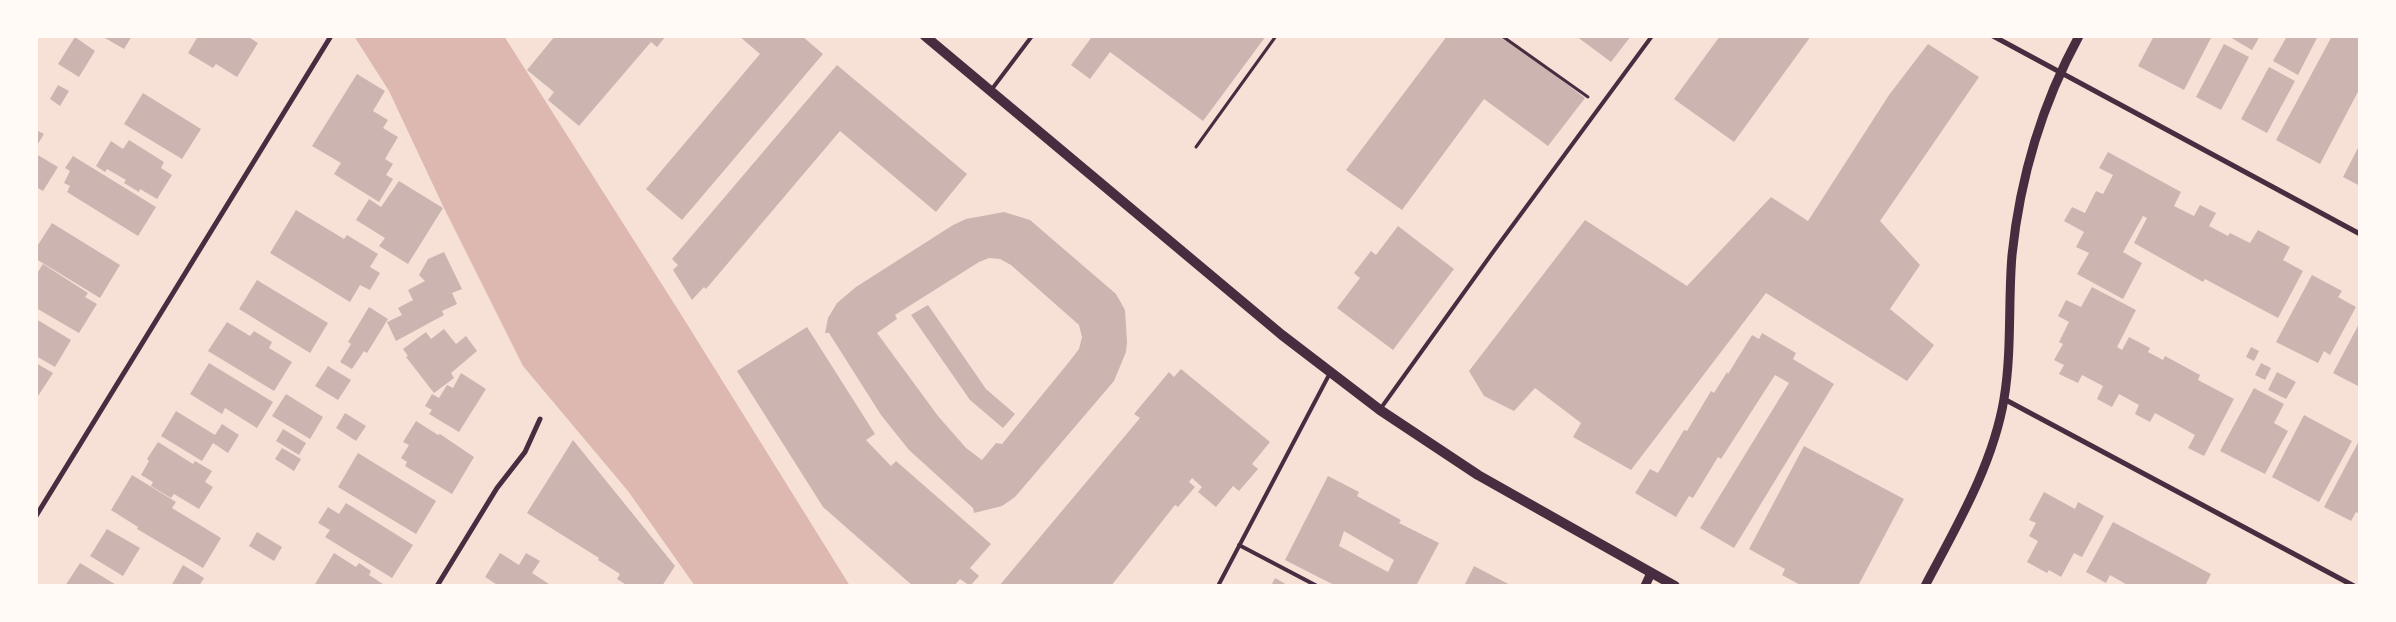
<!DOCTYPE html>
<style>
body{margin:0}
#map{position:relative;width:2396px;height:622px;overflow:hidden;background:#f7e1d7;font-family:Helvetica,sans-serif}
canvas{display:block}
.frame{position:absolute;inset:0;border:38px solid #fffaf5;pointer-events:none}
</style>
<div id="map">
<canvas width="2396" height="622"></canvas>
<div class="frame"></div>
</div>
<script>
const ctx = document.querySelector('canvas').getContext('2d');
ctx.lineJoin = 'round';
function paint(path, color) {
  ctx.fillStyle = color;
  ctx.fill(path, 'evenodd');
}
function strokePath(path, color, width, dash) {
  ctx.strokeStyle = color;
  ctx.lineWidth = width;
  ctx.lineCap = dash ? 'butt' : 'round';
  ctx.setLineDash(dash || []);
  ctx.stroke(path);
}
paint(new Path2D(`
 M354,36H504L682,316L850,586H695L628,491L523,366L443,206L389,91Z`), '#dcb8b0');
paint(new Path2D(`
 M106,36H132L124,49L105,38Z
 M198,36H247L258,43L237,77L216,64L213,68L188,53Z
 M555,36H666L657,47L651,42L579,126L548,100L554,92L527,70Z
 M739,36H802L823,54L682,220L646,189L760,54Z
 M1089,36H1266L1203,121L1110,52L1090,79L1071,65L1091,38Z
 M1447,36H1498L1520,49L1585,98L1548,146L1484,99L1402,210L1346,170Z
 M1576,36H1631L1611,62Z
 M1720,36H1811L1734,142L1674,99Z
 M2154,36H2212L2184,90L2138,66Z
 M2228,36H2260L2252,50Z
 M2287,36H2318L2298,75L2273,61Z
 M2332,36H2360V88L2320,164L2276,140Z
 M75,37L95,51L79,77L58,64Z
 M1928,44L1979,77L1880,221L1920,265L1890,309L1934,345L1907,381L1766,293L1631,470L1573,437L1581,423L1535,388L1514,411L1484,396L1469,371L1585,220L1687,286L1771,197L1808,221L1889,95Z
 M2224,44L2249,57L2221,110L2196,97Z
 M837,65L967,174L936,212L840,131L706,289L704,287L692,300L673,270L678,265L672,259Z
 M2269,67L2295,81L2267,133L2241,119Z
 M357,74L385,91L373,111L388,120L383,128L398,137L385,159L393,164L386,175L393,179L379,202L334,174L341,163L312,146Z
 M58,85L69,91L60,106L50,99Z
 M143,93L201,129L182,159L124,124Z
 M36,130L44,134L36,147Z
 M129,140L164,162L161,168L172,175L157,199L140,189L139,192L124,183L126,180L107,169L105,172L96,166L111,141L123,149Z
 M2360,144V186L2343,177Z
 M2108,152L2181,192L2174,206L2194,216L2200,205L2216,213L2209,226L2228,236L2230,233L2250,243L2258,230L2290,247L2283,260L2303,271L2278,318L2205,279L2203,282L2134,243L2147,218L2143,216L2123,252L2142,263L2123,299L2077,274L2089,253L2076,247L2084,232L2064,221L2072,207L2085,213L2096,191L2103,194L2113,175L2099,168Z
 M36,154L58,167L43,191L36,187Z
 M73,156L156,207L138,236L67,192L70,186L64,183L70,171L65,168Z
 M399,181L443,208L408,264L379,246L385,238L356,220L369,199L381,207Z
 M296,210L344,239L347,235L378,254L370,267L380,273L370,290L360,285L350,302L270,253Z
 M1004,212L1030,220L1116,294L1125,310L1127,342L1126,352L1114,381L1015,497L1002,506L974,513L973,508L909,450L881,415L829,333H825L828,318L837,303L856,287L953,225L966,219ZM989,258L1000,259L1011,265L1079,325L1082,337L1079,349L1069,362L1002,444L996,443L982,460L966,448L938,416L877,333L897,319L895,315L979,262Z
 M52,223L120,265L100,298L36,259V248Z
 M1398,226L1454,269L1393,350L1337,308L1360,278L1354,273L1371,251L1376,255Z
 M444,252L462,289L452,293L457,304L442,311L444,315L396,341L387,322L402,315L398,308L413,300L408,290L425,281L419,275L428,259Z
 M43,264L88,293L85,297L97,304L79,333L36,308V275Z
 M2312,275L2342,291L2338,297L2356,307L2330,355L2324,351L2318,363L2276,342Z
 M257,280L328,323L310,353L239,309Z
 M2092,287L2136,310L2117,347L2122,350L2129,337L2150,348L2148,352L2163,360L2165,356L2200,375L2198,380L2234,399L2204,456L2188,448L2195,435L2155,413L2150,422L2135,414L2139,405L2119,394L2112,407L2097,399L2103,386L2082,375L2078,383L2059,374L2064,365L2054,360L2063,344L2059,342L2069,322L2058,316L2066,300L2081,307Z
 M928,305L986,389L1015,414L1003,428L970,400L911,315Z
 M369,307L388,319L367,353L364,351L352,369L340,362L351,344L348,342Z
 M36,319L71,340L55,367L36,356Z
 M227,322L250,336L254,331L272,342L269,348L292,362L274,391L208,351Z
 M2360,322V387L2333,373Z
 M807,327L875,434L866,440L891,466L896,461L991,544L970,568L979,576L970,586L960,579L954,586H913L823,507L737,371Z
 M444,329L456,344L466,336L477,351L451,373L454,378L434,393L406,357L408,356L403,349L426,332L431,339Z
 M1762,333L1796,353L1793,359L1834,384L1734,548L1700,528L1789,383L1775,375L1721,459L1718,457L1693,498L1689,496L1676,517L1635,493L1650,469L1658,473L1684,430L1687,431L1711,391L1714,393L1727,372L1728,374L1752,335L1759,339Z
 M2251,347L2259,351L2254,361L2246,357Z
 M36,363L53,373L36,399Z
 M209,363L273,402L257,428L225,408L222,414L190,394Z
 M2261,363L2271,368L2265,380L2255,375Z
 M328,366L351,380L338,400L315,386Z
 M1181,369L1270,442L1252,464L1258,469L1239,491L1233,486L1216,507L1198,492L1202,487L1192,478L1189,482L1195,487L1178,507L1175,505L1111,586H999L1140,418L1134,414L1169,372L1174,377Z
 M2277,372L2296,382L2286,399L2268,390Z
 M461,373L486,389L459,432L429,414L432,410L425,406L432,394L439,398L447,385L453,388Z
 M2254,388L2284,404L2274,423L2288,431L2265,474L2220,451Z
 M286,394L323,417L310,439L272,416Z
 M176,411L215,435L222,424L239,435L228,453L213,443L202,461L161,436Z
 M345,413L366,426L356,441L336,428Z
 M2304,415L2352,441L2319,502L2272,477Z
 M416,421L438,435L440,434L474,457L452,494L405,466L407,462L401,458L409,445L403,442Z
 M283,429L306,443L299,455L276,441Z
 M2360,439V514L2356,512L2351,521L2324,507Z
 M573,440L675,566L662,586H628L617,579L620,574L598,560L599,558L527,513Z
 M158,442L193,464L195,461L212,471L205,482L213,487L199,509L174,494L171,498L151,486L153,482L141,475L149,461L147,459Z
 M1804,446L1904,499L1858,586H1802L1782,575L1785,569L1749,549Z
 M282,448L301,459L294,471L275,459Z
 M358,453L436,501L416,534L338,487Z
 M132,475L176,502L172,508L221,538L203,568L137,529L138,527L111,510Z
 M1328,476L1359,492L1357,496L1401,520L1399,523L1439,543L1416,586H1336L1285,560ZM1344,531L1394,560L1388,572L1339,546Z
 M2044,492L2075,509L2078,502L2104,516L2082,557L2074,553L2061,577L2049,570L2047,573L2027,562L2038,541L2029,536L2036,523L2029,520Z
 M346,503L413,545L392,578L325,537L330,530L318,523L328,507L339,514Z
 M2113,522L2211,574L2205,586H2129L2110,575L2106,583L2086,572Z
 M107,529L140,548L123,576L90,556Z
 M257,532L282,547L274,561L249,546Z
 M334,553L356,567L359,563L371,571L369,575L386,586H318L315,584Z
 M500,553L519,565L526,553L540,561L532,573L552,586H499L485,577Z
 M80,563L118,586H65Z
 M183,565L204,578L199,586H171Z
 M1474,566L1512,586H1464Z
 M1275,578L1289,586H1271Z`), '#ccb4b1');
strokePath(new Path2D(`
 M1502,36L1588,97
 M1196,147L1276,36`), '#4a2c40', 3);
strokePath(new Path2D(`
 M992,89L1032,36
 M1381,408L1493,252L1652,36
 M1239,545L1317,586
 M1218,586L1330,373`), '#4a2c40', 4);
strokePath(new Path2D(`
 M1993,36L2360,234
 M2004,399L2354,586
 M36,516L331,36
 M437,586L497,488L525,452L540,419`), '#4a2c40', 5);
strokePath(new Path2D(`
 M1645,586L1651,573
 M1925,586C1956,527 1993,465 2004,399C2012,351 2008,303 2012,255C2020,178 2042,104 2079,36`), '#4a2c40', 9);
strokePath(new Path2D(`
 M925,36L1282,335L1380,410L1478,475L1675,586`), '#4a2c40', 10);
</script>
